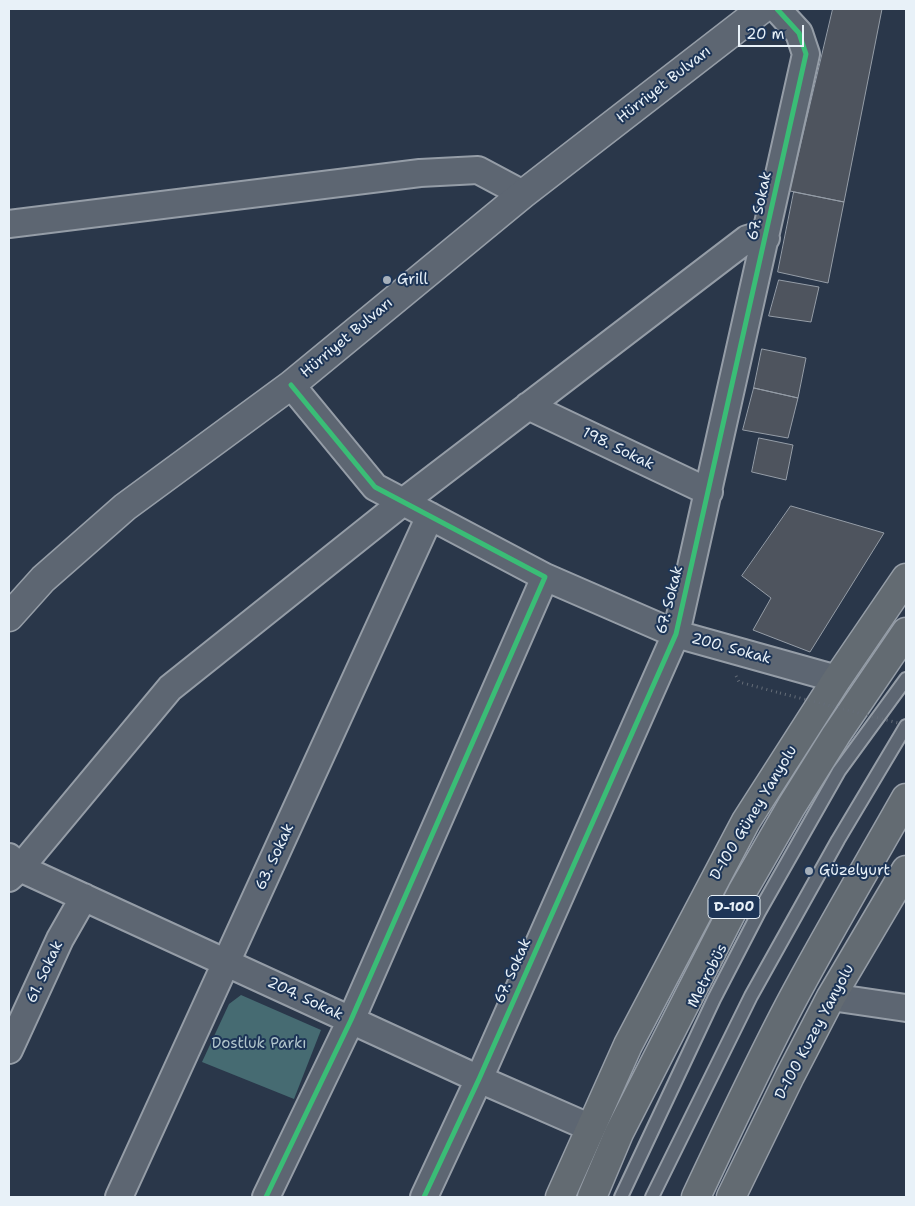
<!DOCTYPE html>
<meta charset="utf-8">
<style>
body{margin:0}
#map{position:relative;width:915px;height:1206px;overflow:hidden;background:#2a374a;font-family:"Shantell Sans",sans-serif}
canvas{display:block}
.frame{position:absolute;inset:0;border:10px solid #e8f1f8;pointer-events:none}
.scale{position:absolute;left:738px;top:25px;width:66px;height:22px;box-sizing:border-box;border:2px solid #e8f1f8;border-top:0;padding-left:6px;font-size:15px;line-height:18px;white-space:nowrap;color:#e8f1f8;-webkit-text-stroke:4px #1d3557;paint-order:stroke}
</style>
<div id="map">
<canvas width="915" height="1206"></canvas>
<div class="frame"></div>
<div class="scale">20 m</div>
</div>
<script>
const ctx = document.querySelector('canvas').getContext('2d');
ctx.lineJoin = 'round';
function paint(path, color) {
  ctx.fillStyle = color;
  ctx.fill(path, 'evenodd');
}
function strokePath(path, color, width, dash) {
  ctx.strokeStyle = color;
  ctx.lineWidth = width;
  ctx.lineCap = dash ? 'butt' : 'round';
  ctx.setLineDash(dash || []);
  ctx.stroke(path);
}
function write(font, color, halo, rows, align = 'center') {
  ctx.font = font + ' "Shantell Sans",sans-serif';
  ctx.lineWidth = 4;
  ctx.setLineDash([]);
  ctx.textBaseline = 'middle';
  ctx.strokeStyle = halo;
  ctx.fillStyle = color;
  for (const [text, x, y, turn = 0] of rows) {
    ctx.save();
    ctx.translate(x, y);
    ctx.rotate((+turn || 0) * Math.PI / 180);
    ctx.textAlign = isNaN(turn) ? turn : align;
    if (halo) ctx.strokeText(text, 0, 0);
    ctx.fillText(text, 0, 0);
    ctx.restore();
  }
}
paint(new Path2D(`
 M241,995L321,1030L294,1099L202,1062L229,1004Z`), '#466b72');
const building = new Path2D(`
 M833,9H882L844,202L790,191Z
 M794,192L844,202L828,283L778,272Z
 M779,280L819,287L811,322L769,316Z
 M762,349L806,358L798,398L754,388Z
 M754,388L798,398L788,438L743,430Z
 M759,438L793,445L786,480L752,472Z
 M791,506L884,533L810,652L753,630L771,598L742,576Z`);
paint(building, '#4e545e');
strokePath(building, '#959da7', 1);
const lane = new Path2D(`
 M621,1197L714,999L759,912L839,771L906,679
 M652,1197L751,996L838,840L906,726`);
const street = new Path2D(`
 M9,224L420,173L478,170L523,194
 M528,406L709,492
 M545,577L676,634L837,679
 M9,857L20,868L170,688L403,502L747,239L757,236L766,238
 M9,878L20,868L479,1079L591,1128
 M831,997L906,1008
 M9,1050L60,939L84,897
 M119,1197L430,516
 M266,1197L351,1020L545,577L375,487L291,385
 M424,1197L479,1079L676,634L806,54L799,33L777,9`);
const secondary = new Path2D(`
 M9,617L43,579L125,507L291,385L523,194L762,9`);
const primary = new Path2D(`
 M560,1197L628,1045L746,821L837,679L906,578
 M731,1197L790,1076L831,997L906,870`);
const highway = new Path2D(`
 M592,1197L619,1133L742,892L791,807L836,735L906,632
 M696,1197C726,1133 756,1069 789,1006C826,936 867,867 906,798`);
strokePath(lane, '#959da7', 16);
strokePath(street, '#959da7', 30);
strokePath(secondary, '#959da7', 31);
strokePath(primary, '#959da7', 31);
strokePath(highway, '#959da7', 31);
strokePath(new Path2D(`
 M736,676L739,682L780,693`), '#656d78', 3, [1, 4]);
strokePath(lane, '#5d6672', 12);
strokePath(street, '#5d6672', 26);
strokePath(secondary, '#5d6672', 28);
strokePath(primary, '#636b72', 28);
strokePath(highway, '#636b72', 28);
strokePath(new Path2D(`
 M780,693L906,725`), '#656d78', 3, [1, 4]);
strokePath(new Path2D(`
 M266,1197L351,1020L545,577L375,487L291,385
 M424,1197L479,1079L676,634L806,54L799,33L777,9`), '#3abd76', 5);
for (const [x, y, r, color] of [
 [387,280,5,"#a6b0bb"],
 [809,871,5,"#a6b0bb"]
]) {
  const dot = new Path2D();
  dot.arc(x, y, r, 0, 2 * Math.PI);
  ctx.fillStyle = color;
  ctx.fill(dot);
  strokePath(dot, '#1d3557', 2);
}
for (const [x, y, w] of [
 [734,907,52]
]) {
  const box = new Path2D();
  box.roundRect(x - w / 2, y - 11.5, w, 23, 4);
  ctx.fillStyle = '#1d3557';
  ctx.fill(box);
  strokePath(box, '#e8f1f8', 1);
}
write('bold 14px', '#e8f1f8', null, [
 ["D-100",734,907]
]);
write('15px', '#e8f1f8', '#1d3557', [
 ["Hürriyet Bulvarı",664,85,-38],
 ["67. Sokak",760,206,-78],
 ["Hürriyet Bulvarı",347,338,-40],
 ["198. Sokak",618,449,26],
 ["67. Sokak",670,600,-76],
 ["200. Sokak",731,649,15],
 ["D-100 Güney Yanyolu",754,813,-59],
 ["63. Sokak",275,857,-65],
 ["67. Sokak",513,971,-66],
 ["61. Sokak",45,972,-65],
 ["Metrobüs",708,976,-63],
 ["204. Sokak",305,999,25],
 ["D-100 Kuzey Yanyolu",815,1032,-62]
]);
write('15px', '#e8f1f8', '#1d3557', [
 ["Grill",397,280],
 ["Güzelyurt",819,871]
], 'left');
write('15px', '#b1c5cb', '#1d3557', [
 ["Dostluk Parkı",259,1044]
]);
</script>
